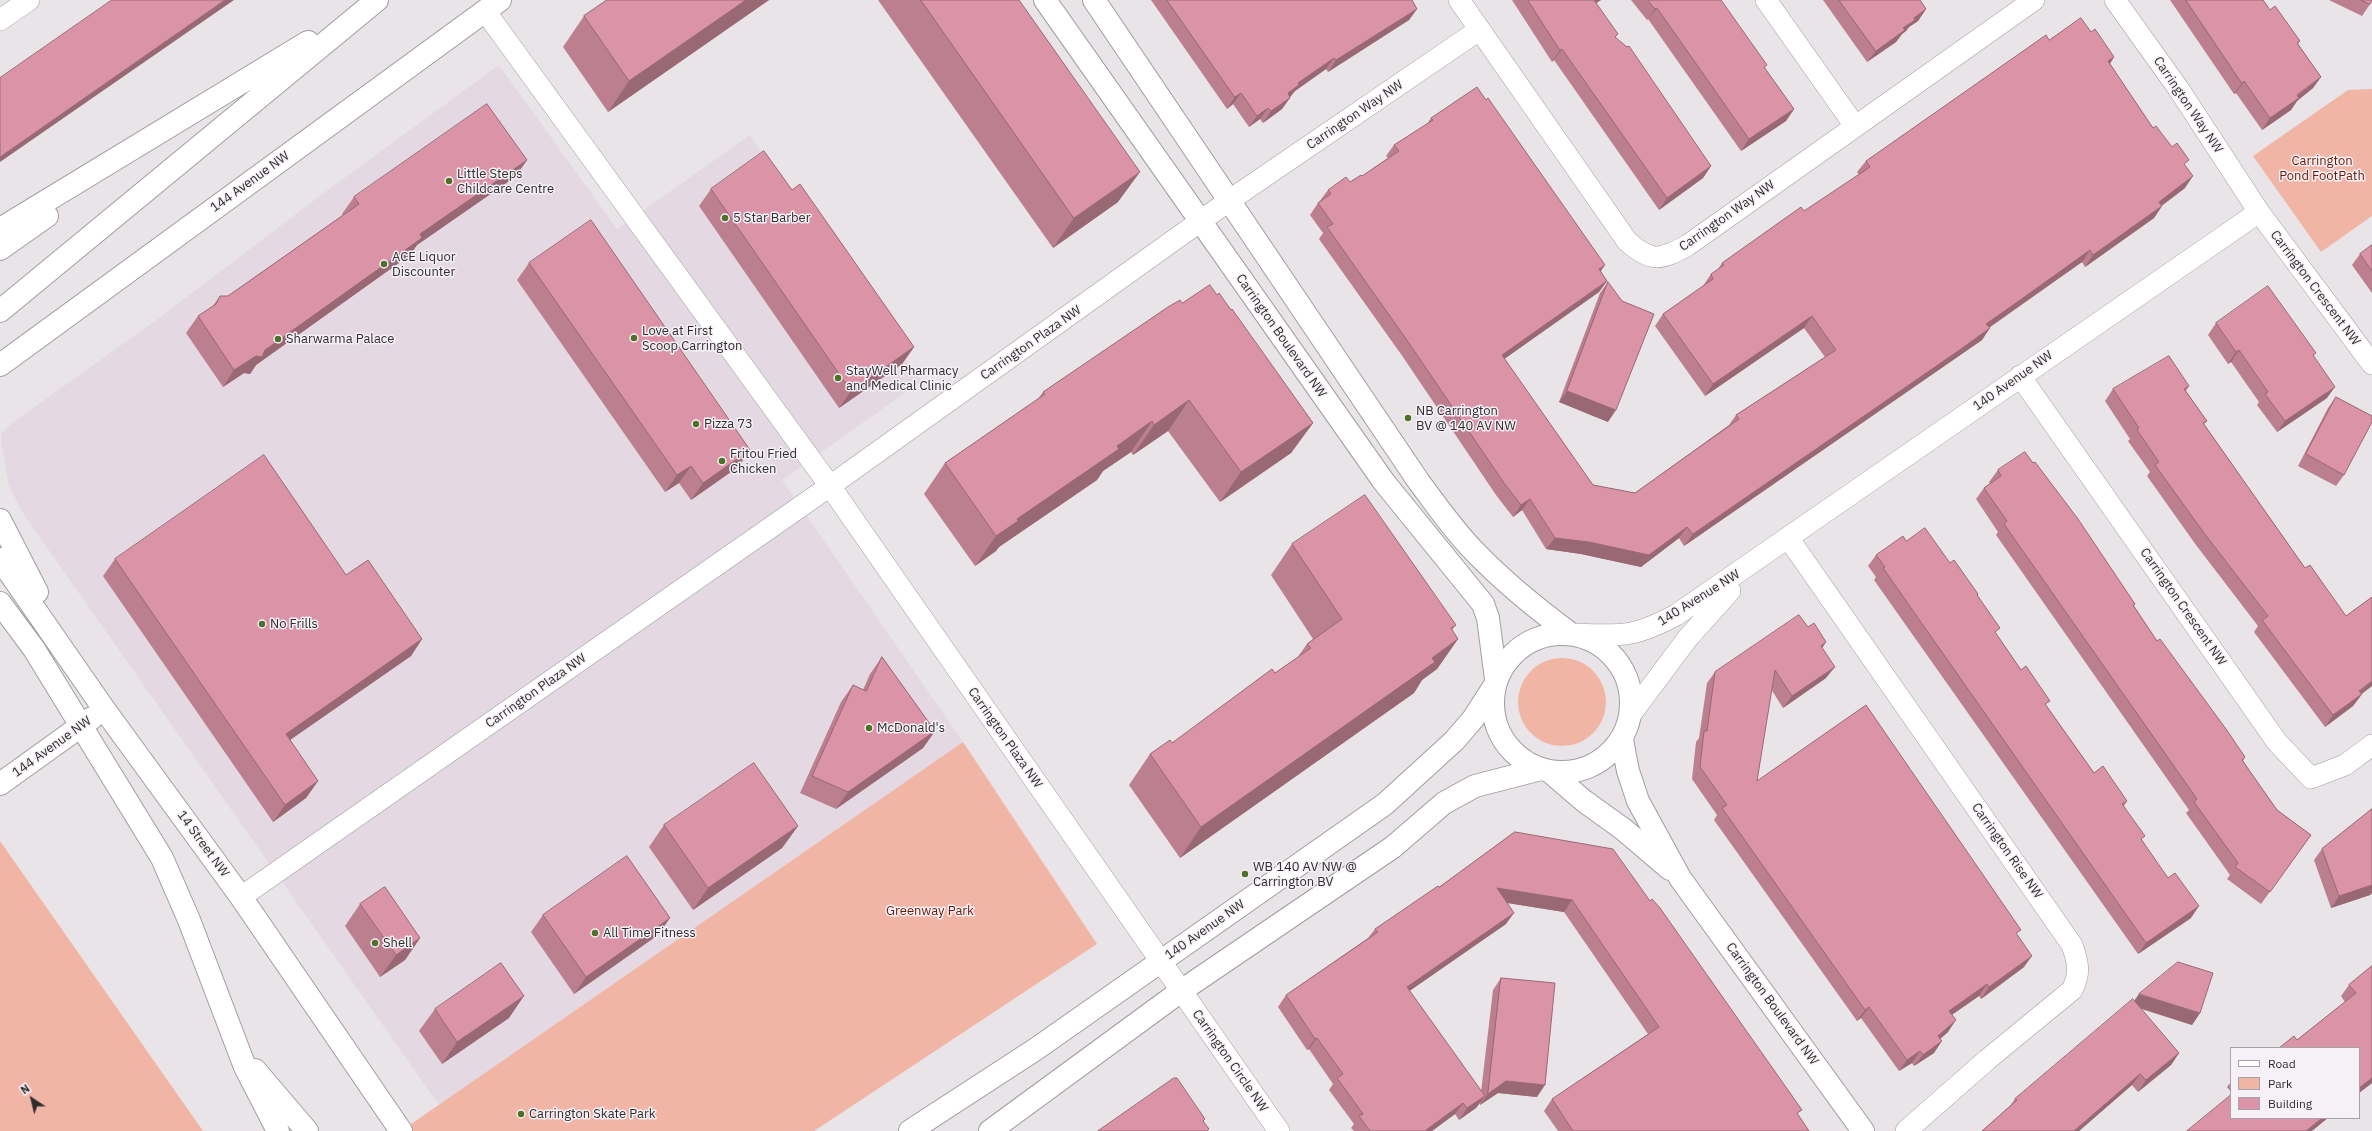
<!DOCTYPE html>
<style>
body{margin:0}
#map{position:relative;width:2372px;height:1131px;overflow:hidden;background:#e9e4e8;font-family:"IBM Plex Sans",sans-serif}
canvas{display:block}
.legend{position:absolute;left:2230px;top:1047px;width:130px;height:72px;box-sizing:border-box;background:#f6f1f6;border:1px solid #a6a2a6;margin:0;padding:5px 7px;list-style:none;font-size:12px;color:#2e2c2d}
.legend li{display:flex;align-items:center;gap:8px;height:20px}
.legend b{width:20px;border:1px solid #a6a2a6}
.north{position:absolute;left:12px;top:1079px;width:40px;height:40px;-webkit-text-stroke:3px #f6f1f6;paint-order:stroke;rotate:325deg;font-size:11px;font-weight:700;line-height:16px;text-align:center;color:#2e2c2d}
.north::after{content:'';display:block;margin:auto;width:14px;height:18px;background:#2e2c2d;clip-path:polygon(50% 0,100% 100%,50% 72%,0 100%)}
</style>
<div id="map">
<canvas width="2372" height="1131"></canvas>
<ul class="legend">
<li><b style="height:5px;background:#fff"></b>Road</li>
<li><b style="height:11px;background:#f1b5a6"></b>Park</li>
<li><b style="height:11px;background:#db94a7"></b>Building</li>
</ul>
<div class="north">N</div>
</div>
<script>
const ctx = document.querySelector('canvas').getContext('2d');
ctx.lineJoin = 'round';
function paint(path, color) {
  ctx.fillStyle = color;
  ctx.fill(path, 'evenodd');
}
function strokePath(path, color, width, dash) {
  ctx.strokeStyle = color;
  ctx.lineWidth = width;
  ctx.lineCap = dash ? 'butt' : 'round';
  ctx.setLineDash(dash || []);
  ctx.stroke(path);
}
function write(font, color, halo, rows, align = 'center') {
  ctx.font = font + ' "IBM Plex Sans",sans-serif';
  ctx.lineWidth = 3;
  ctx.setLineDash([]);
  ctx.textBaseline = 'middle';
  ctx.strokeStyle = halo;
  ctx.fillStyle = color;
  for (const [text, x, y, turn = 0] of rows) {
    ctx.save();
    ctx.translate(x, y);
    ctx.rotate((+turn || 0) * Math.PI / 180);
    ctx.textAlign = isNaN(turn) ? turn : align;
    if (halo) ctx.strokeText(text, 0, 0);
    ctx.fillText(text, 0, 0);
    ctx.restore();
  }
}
paint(new Path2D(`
 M499,65L617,229L750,135L922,381L782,480L963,742L439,1105L24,515L9,486L1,440L2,433L12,423L159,318L325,192Z`), '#e4d9e3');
paint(new Path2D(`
 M2372,89V216L2321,252L2253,156L2348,90Z
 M1518 702a44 44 0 1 1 88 0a44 44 0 1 1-88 0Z
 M963,742L1097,944L814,1131H401Z
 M0,841L203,1131H0Z`), '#f1b5a6');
const street = new Path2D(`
 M1459,0L1627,241C1651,263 1661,260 1688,245L2034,0
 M1766,0L1855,126
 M2115,0L2178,88L2259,212L2372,364
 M485,11L830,486L1279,1131
 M0,20L29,0
 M2020,376L2277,742L2311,778L2345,765L2372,745
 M1789,539L2072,945C2078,962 2081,973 2072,990L1988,1059L1906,1131
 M1577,634C1623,636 1635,637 1676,615L2259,212
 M1631,714L1687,639L1730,591
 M241,897L830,486L1230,200L1479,30`);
const secondary = new Path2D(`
 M1045,0L1384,482L1483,604L1488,618L1496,679
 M1094,0L1419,482C1437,506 1454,531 1475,552C1504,582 1537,609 1571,634
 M0,229L308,42
 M0,249L47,216
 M0,311L377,0
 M0,365L500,0
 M0,520L37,592
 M0,559L104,709L241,897L401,1131
 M0,603L34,649L162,858L189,920L245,1067L278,1131
 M1493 703a69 69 0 1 1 138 0a69 69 0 1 1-138 0Z
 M1622,740L1628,771L1638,801L1680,878L1863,1131
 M1549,771L1584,801L1623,829L1670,869
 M0,784L92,718
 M255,1070L307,1131
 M910,1131L1036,1049L1385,804L1454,741L1473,719L1495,685
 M990,1131L1181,991L1393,847L1444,803L1475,786L1541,769`);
strokePath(street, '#a09ca0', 22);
strokePath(secondary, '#a09ca0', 24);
strokePath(street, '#fff', 21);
strokePath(secondary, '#fff', 22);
paint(new Path2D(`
 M607,0H769L608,112L563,47L584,16Z
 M878,0H1019L1118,202L1053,248Z
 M1151,0H1412L1417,9L1409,20L1328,72L1326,69L1295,91L1290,97L1282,109L1263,123L1260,119L1249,127L1233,104L1227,109Z
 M1512,0H1601L1596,3L1616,38L1711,166L1703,178L1659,210L1554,60L1552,62Z
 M1631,0H1721L1765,68L1794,109L1786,121L1741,151L1648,19L1647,20Z
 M1823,0H1920L1926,9L1918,21L1909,27L1906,31L1902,34L1896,42L1867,62Z
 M2170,0H2263L2270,10L2300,41L2298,44L2321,77L2313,88L2297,101L2291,110L2262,130L2236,93L2234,94Z
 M2329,0H2372L2370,4L2362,16Z
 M2091,32L2114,57L2110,64L2153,128L2185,166V188L2161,206H2162L2154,218L2085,267L2082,262L1989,328L1982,340L1684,546L1679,538L1641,567L1581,554L1546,549L1522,510L1513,517L1496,495L1403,357L1319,239L1323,233L1310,215L1318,203L1320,202H1319L1328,190L1350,182L1362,176L1388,158L1386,156L1394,145L1427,124L1431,118L1601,272L1607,281L1599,292L1504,359L1593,485L1635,493L1729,425L1736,415L1825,357L1804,328L1705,396L1655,326L1663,314L1703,286L1711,274L1718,269L1722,263L1804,211L1859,175L1857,172L1866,161L2049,40Z
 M527,160L515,177L417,245L410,255L256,365L250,374L244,373L223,387L186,333L198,316L212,307L220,296H228L343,215L342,214L354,197Z
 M711,189L914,347L902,364L839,408L699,206Z
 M2372,245V293L2352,265L2360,254Z
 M529,263L738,467L691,500L679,483L665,492L517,280Z
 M1608,282V422L1559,402L1600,293Z
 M1217,295L1231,310L1313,423L1291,453L1220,502L1168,431L1133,455L1131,452L1103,471L1097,480L999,547L996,551L975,566L924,494L945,463L1038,399L1043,392L1182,303Z
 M2216,323L2314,356L2327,398L2277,432L2257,405L2259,402L2231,362L2228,364L2208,335Z
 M2189,386L2186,391L2207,421L2204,424L2305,568L2346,616L2372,597V686L2362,694L2353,706L2325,727L2254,632L2258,626L2196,545L2147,476L2150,472L2128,441L2130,439L2105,401L2113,389Z
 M2336,397L2344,475L2336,486L2298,466L2328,408Z
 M2033,463L2135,604L2134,606L2157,641L2245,757L2243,761L2277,810L2311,835L2261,904L2227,879L2230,875L2186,813L2189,810L1996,535L1998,532L1976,499L1984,488L1990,483L1989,482L1998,470Z
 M1906,541L1950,563L1978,594L1977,596L1996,634L2094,773L2127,801L2124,806L2142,840L2191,918L2138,954L1874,580L1876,577L1868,566L1876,555Z
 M1292,544L1456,625L1452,630L1458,639L1437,669L1422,680L1414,693L1180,858L1129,785L1150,754L1172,743L1297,658L1307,644L1313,639L1271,575Z
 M115,559L346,575L422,639L411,656L290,740L318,781L306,798L273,822L103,576Z
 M1808,627L1826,642L1822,648L1826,678L1783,708L1771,689L1757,781L2017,935L2024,967L1981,999L1979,996L1952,1015L1948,1032L1940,1039L1934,1053L1914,1066L1912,1063L1899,1071L1861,1018L1857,1021L1714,820L1717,815L1692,779L1696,742L1699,738L1707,683L1715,672Z
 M882,657L935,731L923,748L836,809L800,793L841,702L853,685L863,690L870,674Z
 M2372,809V893L2370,895L2331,908L2314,860L2322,849Z
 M664,825L798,826L782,848L693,910L649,847Z
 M1515,832L1798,1115L1809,1131H1558L1544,1111L1552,1099L1648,1034L1564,912L1507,903L1506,924L1409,991L1481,1092L1493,990L1501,978L1537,1097L1498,1093L1480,1105V1103L1476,1108L1459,1120L1455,1114L1432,1131H1354L1351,1128L1354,1124L1329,1090L1333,1084L1309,1049L1307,1050L1278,1007L1286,995L1368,938L1375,929L1439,887Z
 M360,904L420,938L405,960L380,977L345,926Z
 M543,915L658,935L574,994L531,932Z
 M2372,966V1083L2359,1093V1048L2297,1040L2345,1002L2341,996L2349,985Z
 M2135,1000L2200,1013L2192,1025L2141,1009L2179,1053L2171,1065L2138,1092L2132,1085L2079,1131H1982L2010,1106L2015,1099Z
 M435,1009L509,1018L442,1064L419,1031Z
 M2231,1082V1092L2227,1087Z`), '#bc7f90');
paint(new Path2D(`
 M225,0H234L0,162V157Z
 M746,0H769L608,112L629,81Z
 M1593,0H1601L1585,10Z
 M1657,8L1648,19L1647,20L1655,9Z
 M1417,9L1409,20L1328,72L1336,60Z
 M1926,9L1918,21L1909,27L1906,31L1902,34L1896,42L1867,62L1876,51L1914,18Z
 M1562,49L1554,60L1552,62L1560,50Z
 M2114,57L2106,69L2108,61Z
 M1334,58L1326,69L1295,91L1291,96L1280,105L1288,93L1298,83Z
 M2321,77L2313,88L2297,101L2291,110L2262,130L2270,118Z
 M2244,81L2236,93L2234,94L2242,83Z
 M1241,93L1233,104L1227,109L1235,97Z
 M1290,98L1282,109L1263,123L1271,111Z
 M1268,108L1260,119L1249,127L1257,116Z
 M1794,109L1786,121L1741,151L1749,139Z
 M527,160L515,177L417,245L410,255L256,365L250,374L244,373L223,387L234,370L265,350L420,234Z
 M1711,166L1703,178L1659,210L1667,198Z
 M1140,172L1118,202L1053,248L1074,218Z
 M2193,176L2185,188L2151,214L2159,202Z
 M2162,206L2154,218L2085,267L2093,255Z
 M2090,250L2082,262L1978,335L1986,324Z
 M1605,265L1597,277L1599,269Z
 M1607,281L1599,292L1493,367L1502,355Z
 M1812,316L1804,328L1705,396L1713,384Z
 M1990,328L1982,340L1684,546L1693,534Z
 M914,347L902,364L839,408L851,391Z
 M2239,350L2231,362L2228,364L2236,352Z
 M2335,387L2327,398L2277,432L2285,421Z
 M1567,391L1616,410L1608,422L1559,402Z
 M1189,400L1168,431L1133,455L1154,425Z
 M1152,421L1131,452L1103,471L1097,480L999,547L996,551L975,566L996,536L1017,519L1117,446Z
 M1313,423L1291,453L1220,502L1241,472Z
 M750,450L738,467L691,500L703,483Z
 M691,466L679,483L665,492L677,475Z
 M1530,499L1522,510L1513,517L1521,505Z
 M1687,527L1679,538L1641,567L1581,554L1546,549L1555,538Z
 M422,639L411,656L274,751L286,734Z
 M1458,639L1437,669L1422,680L1414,693L1180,858L1201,827L1432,658Z
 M1826,642L1818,654L1821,646Z
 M1835,667L1826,678L1783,708L1792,696Z
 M2372,681V686L2362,693L2361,694H2362L2353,706L2325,727L2333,715Z
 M935,731L923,748L836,809L848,792Z
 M318,781L306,798L273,822L285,805Z
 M798,826L782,848L693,910L708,888Z
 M2372,885V893L2370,895L2331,908L2339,896Z
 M1497,888L1572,900L1564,912L1489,900Z
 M2199,906L2191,918L2138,954L2146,943Z
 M1514,913L1506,924L1398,999L1407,987Z
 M670,918L658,935L574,994L586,977Z
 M420,938L405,960L380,977L396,955Z
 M2032,956L2024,967L1981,999L1989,987Z
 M1987,984L1979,996L1941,1022L1949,1011Z
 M2139,994L2200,1013L2192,1025L2131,1005Z
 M524,996L509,1018L442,1064L457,1042Z
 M1869,1007L1861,1018L1857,1021L1865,1010Z
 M1956,1020L1948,1032L1930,1048L1938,1036Z
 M1317,1038L1309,1049L1307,1050L1315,1039Z
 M1942,1041L1934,1053L1914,1066L1923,1055Z
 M1920,1051L1912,1063L1899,1071L1907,1060Z
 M2179,1053L2171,1065L2138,1092L2146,1080Z
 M2140,1074L2132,1085L2079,1131H2074Z
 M2372,1078V1083L2359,1093V1088Z
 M1506,1081L1545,1085L1537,1097L1498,1093L1480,1105L1488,1094Z
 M1485,1096L1476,1108L1459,1120L1467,1108Z
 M1463,1103L1455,1114L1432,1131H1425Z
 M2322,1118H2328L2312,1131H2306Z`), '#996875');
const building = new Path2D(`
 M112,0H225L0,157V78Z
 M607,0H746L629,81L584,16Z
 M921,0H1019L1140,172L1074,218Z
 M1167,0H1412L1417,9L1336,60L1334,58L1298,83L1299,85L1288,93L1290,98L1271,111L1268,108L1257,116L1241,93L1235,97Z
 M1528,0H1594L1618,34L1615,37L1627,47L1629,46L1711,166L1667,198L1562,49L1560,50Z
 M1648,0H1721L1767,65L1764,67L1794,109L1749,139L1657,8L1655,9Z
 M1839,0H1920L1926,9L1914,18L1915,20L1903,28L1905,30L1876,51Z
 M2186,0H2263L2270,10L2275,6L2300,41L2297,43L2321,77L2297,95L2299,98L2270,118L2244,81L2242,83Z
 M2361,0H2372L2370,4Z
 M2081,18L2091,32L2095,29L2114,57L2108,61L2153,128L2156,126L2172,147L2177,143L2189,160L2184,164L2193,176L2159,202L2162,206L2093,255L2090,250L2016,303L1986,324L1990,328L1961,349L1693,534L1687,527L1649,555L1589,542L1555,538L1530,499L1521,505L1504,483L1411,346L1327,227L1333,224L1318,203L1331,194L1328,190L1346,177L1350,182L1361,175L1362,176L1399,151L1394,145L1433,120L1431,118L1477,87L1486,100L1488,98L1605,265L1599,269L1607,281L1502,355L1593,485L1635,493L1739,419L1736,415L1836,350L1812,316L1713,384L1663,314L1713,279L1711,274L1724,265L1722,263L1801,207L1804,211L1870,167L1866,161L2046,35L2049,40Z
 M487,104L527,160L420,234L422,238L265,350L262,357L256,356L234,370L198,316L216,304L220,296H228L359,204L354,197Z
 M764,151L792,190L800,184L914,347L851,391L711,189Z
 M591,220L750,450L703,483L691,466L677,475L529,263Z
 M2372,245V271L2360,254Z
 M1608,282L1622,301L1654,314L1616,410L1567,391Z
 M1210,285L1217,295L1219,293L1231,310L1232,309L1313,423L1241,472L1189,400L1154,425L1152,421L1117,446L1119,449L1017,519L1018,521L996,536L945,463L1045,394L1043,392L1168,307L1180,300L1182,303Z
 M2268,286L2316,353L2313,355L2335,387L2285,421L2265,394L2268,392L2239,350L2236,352L2216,323Z
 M2169,356L2189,386L2184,389L2207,421L2203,423L2305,568L2310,565L2346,616L2372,597V681L2359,691L2362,694L2333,715L2262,620L2268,616L2204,533L2155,465L2159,462L2137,430L2139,428L2113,389Z
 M2336,397L2372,416V422L2344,475L2306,454Z
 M2025,452L2033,463L2035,462L2078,519L2135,604L2133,605L2157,641L2160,639L2226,729L2245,757L2242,760L2277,810L2311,835L2270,892L2235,867L2238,863L2194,802L2197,799L2004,524L2007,521L1984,488L2001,476L1998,470Z
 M264,455L346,575L368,560L422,639L286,734L318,781L285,805L115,559Z
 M1365,495L1456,625L1451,628L1458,639L1432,658L1435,662L1201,827L1150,754L1170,740L1172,743L1272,669L1275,673L1311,648L1307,644L1342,619L1292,544Z
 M1925,528L1950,563L1954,560L1978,594L1977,595L2000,628L1995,632L2021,670L2026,666L2050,701L2045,704L2094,773L2103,766L2127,801L2122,804L2145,836L2141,839L2168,878L2175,873L2199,906L2146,943L1883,568L1885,567L1876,555L1903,536L1906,541Z
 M1799,615L1808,627L1814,623L1826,642L1821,646L1835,667L1792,696L1775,670L1757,781L1866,705L2021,930L2016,933L2032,956L1989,987L1987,984L1949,1011L1956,1020L1938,1036L1942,1041L1923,1055L1920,1051L1907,1060L1869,1007L1865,1010L1722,808L1727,805L1700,767L1704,731H1707L1715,672Z
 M882,657L935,731L848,792L812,776L853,685L866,691Z
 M754,763L798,826L708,888L664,825Z
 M2372,809V885L2339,896L2322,849Z
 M1515,832L1613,849L1650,901L1652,899L1660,908L1802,1110L1797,1113L1809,1131H1573L1552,1099L1659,1027L1572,900L1497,888L1514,913L1407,987L1485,1096L1467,1108L1463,1103L1426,1130V1131H1370L1359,1116L1363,1114L1337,1078L1343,1074L1317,1038L1315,1039L1286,995L1378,932L1375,929L1438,886L1439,887Z
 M627,856L670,918L586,977L543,915Z
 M385,887L420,938L396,955L360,904Z
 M2178,962L2213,973L2200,1013L2139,994Z
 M501,963L524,996L457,1042L435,1009Z
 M2372,966V1078L2359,1088V1048H2279L2294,1036L2297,1040L2356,993L2349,985Z
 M1501,978L1555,983L1545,1085L1506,1081L1488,1094Z
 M2133,999L2179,1053L2146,1080L2140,1074L2074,1131H1982L2017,1100L2015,1099Z
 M1174,1078H1177L1205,1119L1203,1121L1209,1129L1207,1131H1098Z
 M2231,1095V1118H2322L2306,1131H2187Z`);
paint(building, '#db94a7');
strokePath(building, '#996875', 1);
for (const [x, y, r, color] of [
 [449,181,4,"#4e712a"],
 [725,218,4,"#4e712a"],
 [384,264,4,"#4e712a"],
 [634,338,4,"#4e712a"],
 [278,339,4,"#4e712a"],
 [838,378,4,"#4e712a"],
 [1408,418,4,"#4e712a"],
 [696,424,4,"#4e712a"],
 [722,461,4,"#4e712a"],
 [262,624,4,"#4e712a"],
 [869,728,4,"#4e712a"],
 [1245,874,4,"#4e712a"],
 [595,933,4,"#4e712a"],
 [375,943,4,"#4e712a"],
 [521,1114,4,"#4e712a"]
]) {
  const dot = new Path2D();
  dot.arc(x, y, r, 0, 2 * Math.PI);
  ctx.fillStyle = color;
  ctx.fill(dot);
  strokePath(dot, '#f6f1f6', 1.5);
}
write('13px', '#2e2c2d', '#f6f1f6', [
 ["Carrington Way NW",2188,105,56],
 ["Carrington Way NW",1355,115,-34],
 ["144 Avenue NW",250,182,-36],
 ["Carrington Way NW",1727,216,-35],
 ["Carrington Crescent NW",2315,288,53],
 ["Carrington Boulevard NW",1281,336,55],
 ["Carrington Plaza NW",1031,343,-35],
 ["140 Avenue NW",2013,381,-35],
 ["140 Avenue NW",1699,598,-32],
 ["Carrington Crescent NW",2183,607,55],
 ["Carrington Plaza NW",536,691,-35],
 ["Carrington Plaza NW",1005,738,55],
 ["144 Avenue NW",52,747,-36],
 ["14 Street NW",203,844,54],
 ["Carrington Rise NW",2007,851,55],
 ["140 Avenue NW",1205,930,-35],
 ["Carrington Boulevard NW",1772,1004,54],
 ["Carrington Circle NW",1230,1061,55]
]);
write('13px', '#6c1a07', '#f6f1f6', [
 ["Carrington",2322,161],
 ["Pond FootPath",2322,176],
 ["Greenway Park",930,911]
]);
write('13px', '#2e2c2d', '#f6f1f6', [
 ["Little Steps",457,174],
 ["Childcare Centre",457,189],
 ["5 Star Barber",733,218],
 ["ACE Liquor",392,257],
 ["Discounter",392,272],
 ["Love at First",642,331],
 ["Scoop Carrington",642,346],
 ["Sharwarma Palace",286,339],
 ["StayWell Pharmacy",846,371],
 ["and Medical Clinic",846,386],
 ["NB Carrington",1416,411],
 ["BV @ 140 AV NW",1416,426],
 ["Pizza 73",704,424],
 ["Fritou Fried",730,454],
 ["Chicken",730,469],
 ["No Frills",270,624],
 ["McDonald's",877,728],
 ["WB 140 AV NW @",1253,867],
 ["Carrington BV",1253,882],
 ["All Time Fitness",603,933],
 ["Shell",383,943],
 ["Carrington Skate Park",529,1114]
], 'left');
</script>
